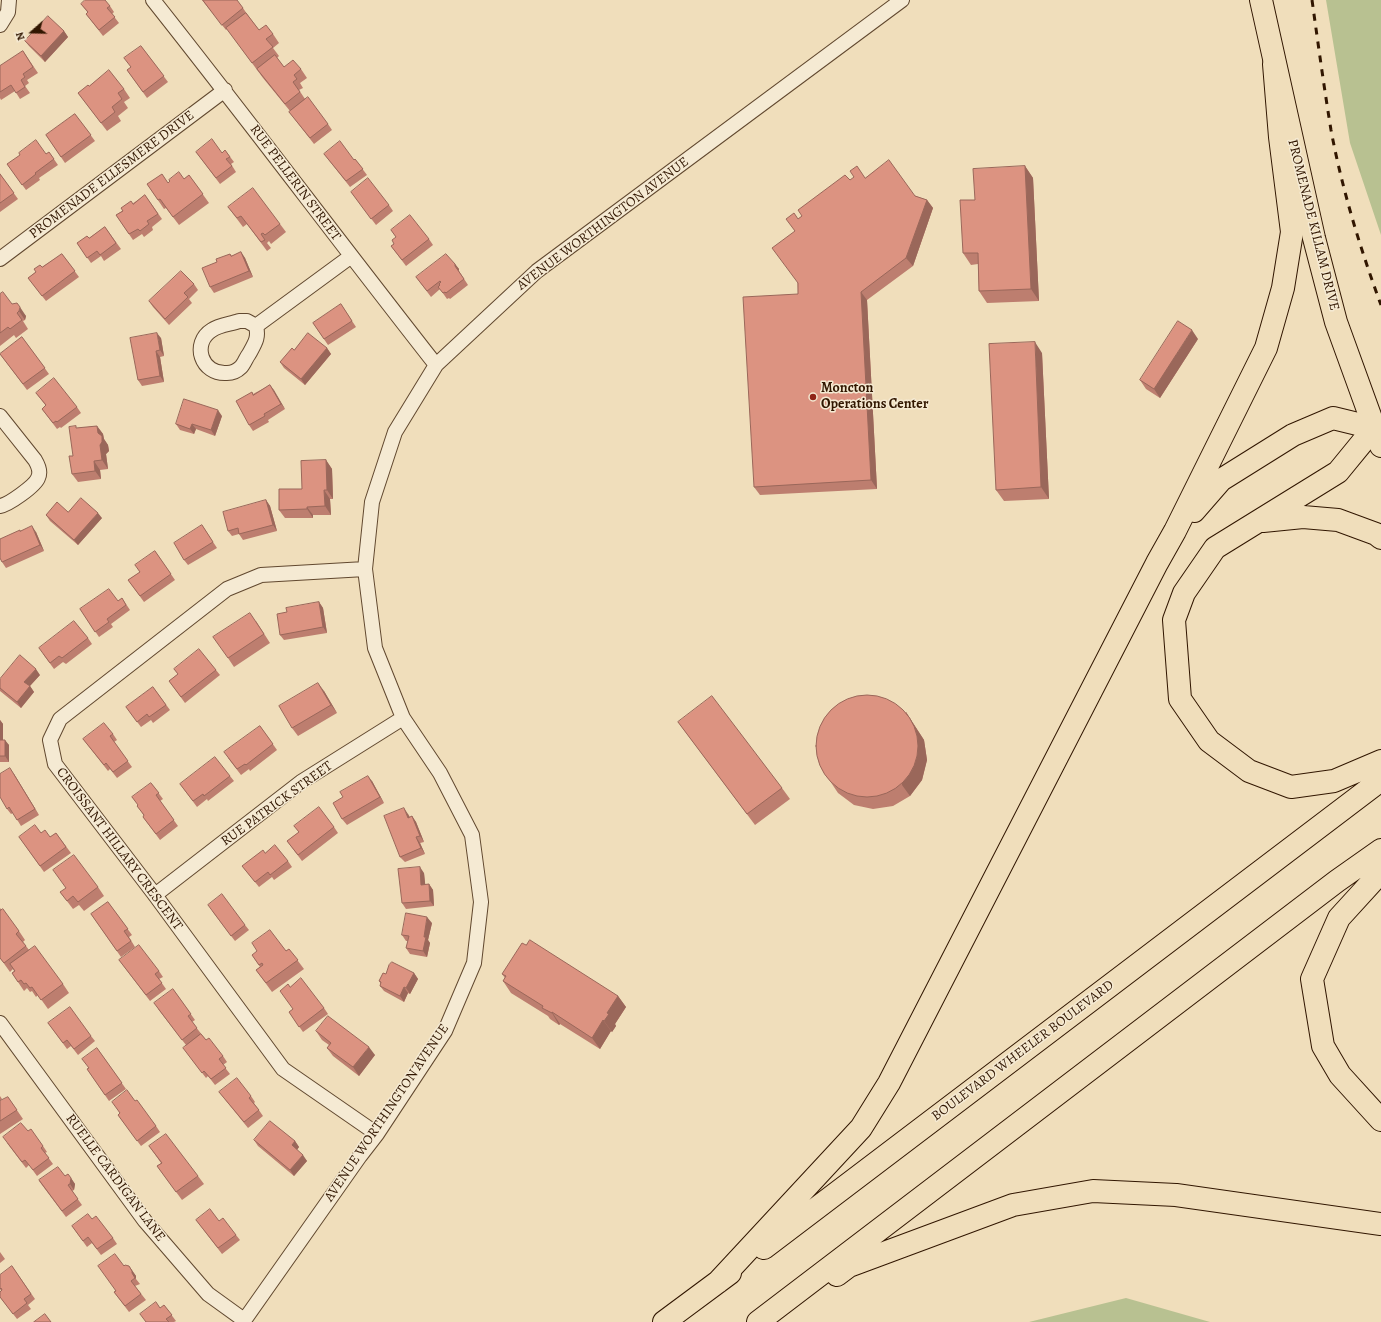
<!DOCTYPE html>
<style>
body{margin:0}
#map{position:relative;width:1381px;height:1322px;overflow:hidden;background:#f0debb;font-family:Alegreya,serif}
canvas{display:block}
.north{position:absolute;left:12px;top:12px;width:40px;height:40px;-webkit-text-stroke:3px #f5ead3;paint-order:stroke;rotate:250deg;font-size:11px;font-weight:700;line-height:16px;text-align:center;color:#311600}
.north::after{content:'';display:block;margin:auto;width:14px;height:18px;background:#311600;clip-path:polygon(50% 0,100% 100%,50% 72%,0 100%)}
</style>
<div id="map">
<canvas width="1381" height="1322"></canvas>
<div class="north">N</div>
</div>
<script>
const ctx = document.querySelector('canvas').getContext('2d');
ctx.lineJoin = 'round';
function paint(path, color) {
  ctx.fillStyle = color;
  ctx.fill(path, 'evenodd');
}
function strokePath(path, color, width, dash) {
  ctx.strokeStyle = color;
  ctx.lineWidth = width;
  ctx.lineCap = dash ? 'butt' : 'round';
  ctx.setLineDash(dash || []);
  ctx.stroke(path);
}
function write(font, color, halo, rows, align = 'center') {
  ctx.font = font + ' Alegreya,serif';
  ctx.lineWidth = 3;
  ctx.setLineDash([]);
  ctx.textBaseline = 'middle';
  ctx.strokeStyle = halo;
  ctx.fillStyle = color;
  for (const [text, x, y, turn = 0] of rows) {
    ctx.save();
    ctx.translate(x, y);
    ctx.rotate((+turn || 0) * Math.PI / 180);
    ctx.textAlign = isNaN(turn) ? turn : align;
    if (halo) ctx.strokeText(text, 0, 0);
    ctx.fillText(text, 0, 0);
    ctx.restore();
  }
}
paint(new Path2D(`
 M1326,0H1381V235L1350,143Z
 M1126,1298L1210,1322H1029Z`), '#b8c191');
const street = new Path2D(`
 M153,0C249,121 341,244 436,365
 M0,25L8,12L9,0
 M0,259L225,90
 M239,321H247L256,326C259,338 255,343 249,354C246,358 244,364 241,367C237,371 232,373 227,373C201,375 191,343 212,330C219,325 231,324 239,321Z
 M256,326L350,257
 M0,416L35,460C38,465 41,472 38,478C35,486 8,505 0,506
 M365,569L261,575L227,589L60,719L50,740L55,764L155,895L283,1069L377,1134
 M155,895L301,782L403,718
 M0,1023L145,1221L208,1294L244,1320
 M243,1322L360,1156L377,1134L445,1031L474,963L481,902L472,835L440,773L403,718L375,648L365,569L372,502L395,432L436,365L537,271L902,0`);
const primary = new Path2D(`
 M1261,0L1314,238L1336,322L1381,446`);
const highway = new Path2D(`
 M1194,511L1221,480L1293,435L1333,418L1374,428L1338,472L1215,548L1184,593L1174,620L1180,699L1209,741L1249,771L1291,787L1334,781L1381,761
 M1263,521L1303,517L1338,520L1376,534L1381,538
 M1381,872L1339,918L1312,979L1323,1046L1340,1075L1381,1120
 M764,1248L1381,780
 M837,1275L849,1266L1013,1205L1093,1191L1176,1195L1381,1224
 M718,1282L861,1128L889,1083L1157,563L1175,531L1266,348L1283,288L1292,232L1280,137L1274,64
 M664,1322L730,1273
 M758,1322L1337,881L1381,850`);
strokePath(street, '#61482f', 16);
strokePath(primary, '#311600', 24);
strokePath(highway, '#311600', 24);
strokePath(street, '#f5ead3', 14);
strokePath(primary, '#f0debb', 22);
strokePath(highway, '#f0debb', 22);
strokePath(new Path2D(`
 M1312,0C1318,43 1324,87 1331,130C1342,189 1360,248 1381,305`), '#311600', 3, [7, 7]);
paint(new Path2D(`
 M202,0L243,8L247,14L259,30L273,34L279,43L273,48L279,56L277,58L284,67L301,69L307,78L300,83L303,88L299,90L305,99L328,124L332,130L314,144L293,117L289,112L290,111L263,78L227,29L226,30Z
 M81,4L110,6L114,12L112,14L119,23L103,36L86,14L88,13Z
 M64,31L68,37L45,62L29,46L25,41Z
 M141,46L168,82L147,98L127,70L131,67Z
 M23,51L38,73L27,80L29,83L25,86L30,93L20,99L15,91L1,100L0,98V66Z
 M89,86L124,89L130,98L124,102L128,108L118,116L121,121L107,131L78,93Z
 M75,114L95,141L65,163L46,135Z
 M225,150L234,162L231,164L236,172L220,184L196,152L222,153Z
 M49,152L58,165L39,178L40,180L26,190L7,164L46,154Z
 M324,154L354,160L355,159L367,175L350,187Z
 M1025,166L1033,178L1039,301L987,303L979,291L978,264L971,265L963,253L975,200Z
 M0,174L18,199L0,212Z
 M189,175L209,203L179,225L166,208L164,209L147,184L168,183L184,179Z
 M865,178L927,200L933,208L913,266L867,300L877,489L760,495L754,487L798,294L795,231L798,219L850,180Z
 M351,192L389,205L393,211L376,225Z
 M145,195L162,219L152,227L153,230L144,237L142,234L133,240L116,215Z
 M228,207L280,224L286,232L271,244L269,241L267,243L271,248L267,251L247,224L243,227Z
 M105,227L121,249L104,261L101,256L91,263L77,243L89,238Z
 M391,230L429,239L433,245L406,266L391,246L394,244L396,237Z
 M241,252L245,258L253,277L214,293L210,287L217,262L230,254L232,256Z
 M62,254L79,277L46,301L28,278L42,267Z
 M455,264L459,269V271L468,285L450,299L449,298L447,299L440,289L431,297L416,277Z
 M194,284L198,290L189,299L192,303L169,325L153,307L149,301Z
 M0,294L26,316L25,320L23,321L28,329L16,338L14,335L0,346Z
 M341,304L356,327L328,345L313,323Z
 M22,337L49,374L27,390L0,354Z
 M161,338L164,356L160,357L164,382L142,386L138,380Z
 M1198,339L1160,398L1146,389L1140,380Z
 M327,348L331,354L305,385L284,368L280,362L294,350Z
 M1042,353L1049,499L1004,501L996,490Z
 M270,385L285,409L268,420L269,422L253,431L249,425L253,394Z
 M36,393L77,407L81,413L61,428L60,427L57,429L42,409L46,406Z
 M222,416L215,436L196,429L194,434L180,430L176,424Z
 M97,426L103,434L104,439L108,445L109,451L106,454L108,469L100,470L101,479L78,482L72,474L73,456L78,428Z
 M326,460L332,469L333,499H330L331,515H313V518H285L279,510L302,489Z
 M266,500L270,506L277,531L243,540L239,534L232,536L228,531Z
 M46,515L102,518L78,545L50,521Z
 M202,525L217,548L188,565L184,560Z
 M36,532L44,551L6,568L2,562Z
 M155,551L175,580L144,602L128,580L140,572Z
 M122,598L130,610L111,624L113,627L99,637L80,609L118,601Z
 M319,602L323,608L327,633L284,640L280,635L287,612Z
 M256,621L270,643L234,667L228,658Z
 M88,638L92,644L66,664L63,662L54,669L43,654Z
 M174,669L216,670L220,675L185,703L169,681L178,674Z
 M40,675L30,686L34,692L21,708L0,691V679Z
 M153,687L170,710L153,723L151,720L141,727L126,707Z
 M324,691L337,713L298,736L292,728Z
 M906,712L913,723L924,740L927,760L922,780L910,796L893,806L873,809L854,805L838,793L830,781Z
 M0,720L3,724V740L9,745V762H0Z
 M678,722L782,788L790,799L755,825Z
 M260,726L277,750L250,771L249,769L241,775L228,758Z
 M113,734L117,740L114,742L132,767L117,778L110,769L108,771L83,739Z
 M14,774L39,815L21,826L13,813L11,814L7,809Z
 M230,776L234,781L208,801L207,799L197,807L180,784Z
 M372,781L384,803L347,825L342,819L343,797Z
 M151,783L163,799L160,801L178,826L160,840L143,817L144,816L138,806Z
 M408,814L410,817L412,816L416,822L424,842L420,843L425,854L405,862L400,857Z
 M294,826L334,827L338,833L302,861L287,841L299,832Z
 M41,833L50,837L56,833L71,853L44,872L19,837Z
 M288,861L292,867L274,880L272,877L259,887L242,866Z
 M424,873L425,885L429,884L433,890L434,906L406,909L402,903Z
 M98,887L104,896L84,911L79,905L73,909L60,892Z
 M108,902L132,935L129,937L135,947L121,957L91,914Z
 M0,908L19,931L25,940L23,942L29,950L63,984L69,993L48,1009L38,995L36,997L32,991L30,992L27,988L24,991L12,973L14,971L13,969L10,972L0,958Z
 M212,911L245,925L249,930L235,941Z
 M432,923L428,940L430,943L427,957L410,954L406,948L408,941H406L402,935Z
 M289,949L304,969L272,992L256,970L260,967L252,955L286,951Z
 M119,960L159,971L163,977L159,979L166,989L150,1001Z
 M414,973L418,979L410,994L408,993L404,1002L384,991L380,986L381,984L379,981L386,974Z
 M502,974L618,996L626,1007L615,1024L616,1026L612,1032L611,1031L600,1049L560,1024L559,1025L550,1019L548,1016L511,993L503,981L505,978Z
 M290,987L324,1008L328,1014L303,1032L289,1012L293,1009Z
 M173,989L195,1020L192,1022L206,1040L223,1056L227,1062L223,1065L230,1074L215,1085L208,1076L206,1078L187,1053L186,1045L158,1009Z
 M48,1023L91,1036L95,1041L78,1055L71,1046L67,1049Z
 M316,1031L375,1055L359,1076L333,1056L327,1048L329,1045L322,1040Z
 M97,1048L126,1089L109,1101L87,1069L89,1068Z
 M219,1092L251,1096L255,1102L254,1103L263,1116L248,1128Z
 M0,1096L2,1099L0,1101Z
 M8,1097L23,1119L0,1134V1101V1102Z
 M135,1101L156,1126L160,1132L141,1146L118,1115Z
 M28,1131L43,1146L47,1152L45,1153L53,1164L37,1176L29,1165L26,1168L7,1143Z
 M254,1140L295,1141L299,1147L297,1150L307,1161L294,1176L258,1146Z
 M149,1146L198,1176L204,1184L182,1200L157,1166L161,1163Z
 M68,1174L75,1184L74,1190L72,1191L82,1205L66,1217L39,1181L65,1176Z
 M92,1219L113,1238L117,1244L101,1255L92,1243L87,1247L72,1226Z
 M196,1220L219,1221L236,1235L240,1240L222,1254Z
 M0,1252L5,1259L0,1263Z
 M12,1266L35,1299L28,1305L31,1309L17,1319L0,1297L1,1291L0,1289Z
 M124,1266H129L136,1276V1279L140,1284L135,1286L146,1300L129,1312L114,1292L115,1291Z
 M164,1305L176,1321L174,1322H146Z`), '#bd7e6f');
paint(new Path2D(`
 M64,31L68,37L45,62L41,56Z
 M1025,166L1033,178L1039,301L1031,289Z
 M927,200L933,208L913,266L906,258Z
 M241,252L245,258L253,277L249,271Z
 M455,264L459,269V271L455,266Z
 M861,292L867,300L877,489L871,480Z
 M20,307L26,316L25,320L19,311Z
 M1192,330L1198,339L1160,398L1154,389Z
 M157,333L161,338L164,356L160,350Z
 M1035,342L1042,353L1049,499L1041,487Z
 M327,348L331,354L305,385L301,379Z
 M156,351L160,357L164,382L160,376Z
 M270,385L274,390L285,409L281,404Z
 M218,410L222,416L215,436L211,430Z
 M192,424L196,429L194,434L190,429Z
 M97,426L103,434L104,439L108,445L109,451L106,454L108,469L102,460Z
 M326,460L332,469L333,499L327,490Z
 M94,461L100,470L101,479L95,471Z
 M324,490L330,499L331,515L325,506Z
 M266,500L270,506L277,531L273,525Z
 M307,507L313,515V518L307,509Z
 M98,513L102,518L78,545L74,540Z
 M32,526L36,532L44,551L40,545Z
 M319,602L323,608L327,633L323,627Z
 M36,669L40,675L28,688L24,682Z
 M318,683L324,691L337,713L331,705Z
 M30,686L34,692L21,708L17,702Z
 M906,712L913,723L924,740L927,760L922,780L910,796L902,785Z
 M0,720L3,724V745L0,741Z
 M5,740L9,745V762L5,756Z
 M10,768L14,774L39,815L35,809Z
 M368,776L372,781L384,803L380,797Z
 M404,808L408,814L412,824L408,818Z
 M412,816L416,822L424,842L420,836Z
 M416,837L420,843L425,854L421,848Z
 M420,867L424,873L426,891L421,885Z
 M429,884L433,890L434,906L430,901Z
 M427,917L432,923L428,940L430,943L427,957L423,951L424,937Z
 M414,973L418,979L410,994L406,988Z
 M404,987L408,993L404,1002L400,996Z
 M618,996L626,1007L615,1024L616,1026L612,1032L604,1021L607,1013Z
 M552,1012L560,1024L559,1025L552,1013Z
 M603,1020L611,1031L600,1049L592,1038Z
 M369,1047L375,1055L359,1076L353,1067Z
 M295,1141L299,1147L296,1151L292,1145Z
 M303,1155L307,1161L294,1176L290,1170Z
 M71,1178L75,1184L74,1190L70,1184Z
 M129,1266L136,1276V1279L132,1273Z`), '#9a675a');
const building = new Path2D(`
 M85,0H105L110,6L107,8L115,17L99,30L86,14L88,12L81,4Z
 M203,0H237L243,8L222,25Z
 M246,13L259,30L266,25L273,34L266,39L273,47L252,63L226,28Z
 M48,16L64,31L41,56L25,41Z
 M141,46L164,76L143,92L127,70L131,67L124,58Z
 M23,51L33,67L23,74L25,77L21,80L25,87L16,93L11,85L0,92V66Z
 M275,55L284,67L293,60L301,69L294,75L297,79L293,82L300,92L285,104L257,69Z
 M109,70L124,89L118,93L122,99L112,107L115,112L101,123L78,93L88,85L89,86Z
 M308,97L328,124L310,138L289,112Z
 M75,114L91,135L61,157L46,135Z
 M212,139L222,153L225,150L230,157L226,159L232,166L216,178L196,152Z
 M36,140L46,154L49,152L54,159L35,173L36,174L22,185L7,164L20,155L19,153Z
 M340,141L354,160L355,159L363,169L346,181L324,154Z
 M889,160L915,196L927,200L906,258L861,292L871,480L754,487L743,297L798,294V283L772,248L795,231L786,219L794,213L798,219L802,216L798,210L845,175L850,180L854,177L850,171L857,166L865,178Z
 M1025,166L1031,289L979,291L978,253H963L960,200H975L973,169Z
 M179,172L184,179L189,175L203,194L173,217L160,199L158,200L147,184L162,174L168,183L170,181L169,180Z
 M0,174L14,193L0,203Z
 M368,178L389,205L371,219L351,192Z
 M253,188L280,224L265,235L263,233L261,234L265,240L261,242L241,216L237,218L228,207Z
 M145,195L158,214L147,221L149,224L140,231L138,229L129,234L116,215L123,211L121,208L131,201L133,204Z
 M410,215L429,239L402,260L391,246L394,244L392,240L396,237L391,230Z
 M105,227L116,243L100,255L97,251L87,258L77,243L87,236L89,238Z
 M241,252L249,271L210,287L202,268L217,262L216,259L230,254L231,256Z
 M62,254L75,271L42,296L28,278L36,272L34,269L40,265L42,267Z
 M446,254L455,264V266L464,279L446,293L445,292L443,293L438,287L440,285L439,284L441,282L440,281L427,291L416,277Z
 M181,271L194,284L184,293L188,297L165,319L149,301Z
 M3,292L12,304L17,303L20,307L19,311L17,313L22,320L10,329L8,327L0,333V294Z
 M341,304L352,321L324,339L313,323Z
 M1178,321L1192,330L1154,389L1140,380Z
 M157,333L160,350L156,351L160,376L138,380L130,338Z
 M308,333L327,348L301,379L280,362L292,348L294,350Z
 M22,337L45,368L23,384L0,354Z
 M1035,342L1041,487L996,490L989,344Z
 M54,378L77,407L57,422L56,421L53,423L42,409L46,405L36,393Z
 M270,385L281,404L264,414L265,416L249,425L236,401L252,392L253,395Z
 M184,399L218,410L211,430L192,424L190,429L176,424Z
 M76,426V428L97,426L98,433L102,436V442L100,445L102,460L94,461L95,471L72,474L69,456H73L69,427Z
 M326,460L327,490H324L325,506L307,507V509L279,510V489H302L301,461Z
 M81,498L98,513L74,540L46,515L57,502L68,512Z
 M266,500L273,525L239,534L238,528L228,531L223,512Z
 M202,525L213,542L184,560L174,543Z
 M32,526L40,545L2,562L0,558V539L20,530V531Z
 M155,551L171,574L140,596L128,580L140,572L135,565Z
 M109,589L118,601L122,598L126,605L107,619L109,622L95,632L80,609Z
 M319,602L323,627L280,635L277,614L287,612L286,608Z
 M250,613L264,634L228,658L213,637Z
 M74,621L88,638L62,658L59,656L50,663L39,648Z
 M199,649L216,670L181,697L169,681L178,674L174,669Z
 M20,655L36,669L24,682L30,686L17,702L0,688V679Z
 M318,683L331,705L292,728L279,706Z
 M153,687L166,705L149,717L147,714L137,722L126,707Z
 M816 746a51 51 0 1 1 102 0a51 51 0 1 1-102 0Z
 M712,696L782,788L747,814L678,722Z
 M104,723L113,734L110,736L128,761L113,772L106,763L104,765L83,739Z
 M260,726L273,744L246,765L245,764L237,769L224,752Z
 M0,740H5V756H0Z
 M215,757L230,776L204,796L203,794L193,801L180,784Z
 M10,768L35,809L17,820L9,807L7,809L0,797V774Z
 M368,776L380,797L342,819L333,803L343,797L340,792Z
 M151,783L159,793L156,795L174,820L156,834L143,817L144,815L137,806L138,805L132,797Z
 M319,807L334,827L298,855L287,841L299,832L294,826Z
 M404,808L408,818L412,816L420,836L416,837L421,848L400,857L384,816Z
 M35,825L41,833L45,830L50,837L56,833L66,847L40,866L19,837Z
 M275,845L288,861L270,875L268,872L255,882L242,866L263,850L265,853Z
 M74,855L98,887L78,902L73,896L67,901L60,892L66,888L53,870Z
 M420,867L421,885L429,884L430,901L402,903L398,869Z
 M222,894L245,925L231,936L208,905Z
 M108,902L128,929L124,931L131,941L117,951L91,914Z
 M3,909L19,931L16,934L26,946L4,963L0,958V911Z
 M406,913L427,917L424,937H426L423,951L406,948L409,936L402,935Z
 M270,930L286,951L289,949L298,960L266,983L256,970L263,965L262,963L259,965L252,955L257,951L252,943Z
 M530,940L618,996L607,1013L609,1014L604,1021L603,1020L592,1038L552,1012V1013L542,1008L543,1006L503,981L506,976L502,974L522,943L526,945Z
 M139,945L159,971L155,974L162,983L146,995L119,960Z
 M35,946L63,984L41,1000L32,987L30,988L26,983L24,984L21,980L18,982L12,973L15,971L10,964Z
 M392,962L414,973L406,988L404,987L400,996L380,986L381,982L379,981L383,973L386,974L389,965Z
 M301,978L324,1008L299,1027L289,1012L293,1009L280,991L288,984L290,987Z
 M173,989L191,1014L188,1016L197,1028L182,1040L154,1003Z
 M70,1007L91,1036L74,1049L67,1040L63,1043L48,1023Z
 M328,1016L369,1047L353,1067L327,1048L331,1043L316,1031Z
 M201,1034L206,1040L209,1038L223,1056L219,1059L226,1068L211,1079L204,1071L202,1073L183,1048Z
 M97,1048L122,1083L105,1095L87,1069L89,1068L82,1059Z
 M237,1078L251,1096L249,1098L259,1110L244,1122L219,1092Z
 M127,1090L135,1101L137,1100L156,1126L137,1141L118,1115L120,1113L112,1102Z
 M8,1097L17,1110L0,1121V1101Z
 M270,1121L295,1141L292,1145L303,1155L290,1170L254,1140Z
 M21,1123L28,1131L31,1129L43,1146L41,1148L49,1158L33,1170L25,1160L22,1162L3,1137Z
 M166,1134L198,1176L176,1192L157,1166L162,1163L149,1146Z
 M58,1167L65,1176L68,1174L71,1178L70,1184L68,1185L78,1199L62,1211L39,1180Z
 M210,1209L219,1221L223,1218L236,1235L218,1248L196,1220Z
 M88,1214L92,1219L96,1216L113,1238L97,1249L88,1237L83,1241L72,1226Z
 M115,1254L124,1266L125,1265L129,1266L132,1271V1273L135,1278L131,1281L141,1294L125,1306L114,1292L116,1291L98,1266Z
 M12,1266L31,1294L24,1299L27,1303L13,1314L0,1297V1292L2,1290L1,1288L0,1289V1275Z
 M156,1302L160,1308L164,1305L172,1315L166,1319L169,1322H146L140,1314Z
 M45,1314L51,1322H34Z`);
paint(building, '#dc9381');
strokePath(building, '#9a675a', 1);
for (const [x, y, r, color] of [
 [813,397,4,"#8f2418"]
]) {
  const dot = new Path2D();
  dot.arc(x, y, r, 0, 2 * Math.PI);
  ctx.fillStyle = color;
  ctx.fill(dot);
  strokePath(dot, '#f5ead3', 1.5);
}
write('14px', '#311600', '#f5ead3', [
 ["PROMENADE ELLESMERE DRIVE",112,175,-37],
 ["RUE PELLERIN STREET",295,183,53],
 ["AVENUE WORTHINGTON AVENUE",603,224,-37],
 ["PROMENADE KILLAM DRIVE",1313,225,76],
 ["RUE PATRICK STREET",277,804,-36],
 ["CROISSANT HILLARY CRESCENT",119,849,53],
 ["BOULEVARD WHEELER BOULEVARD",1023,1051,-37],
 ["AVENUE WORTHINGTON AVENUE",387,1113,-56],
 ["RUELLE CARDIGAN LANE",115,1178,53]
]);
write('bold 14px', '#311600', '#f5ead3', [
 ["Moncton",821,389],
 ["Operations Center",821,405]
], 'left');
</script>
